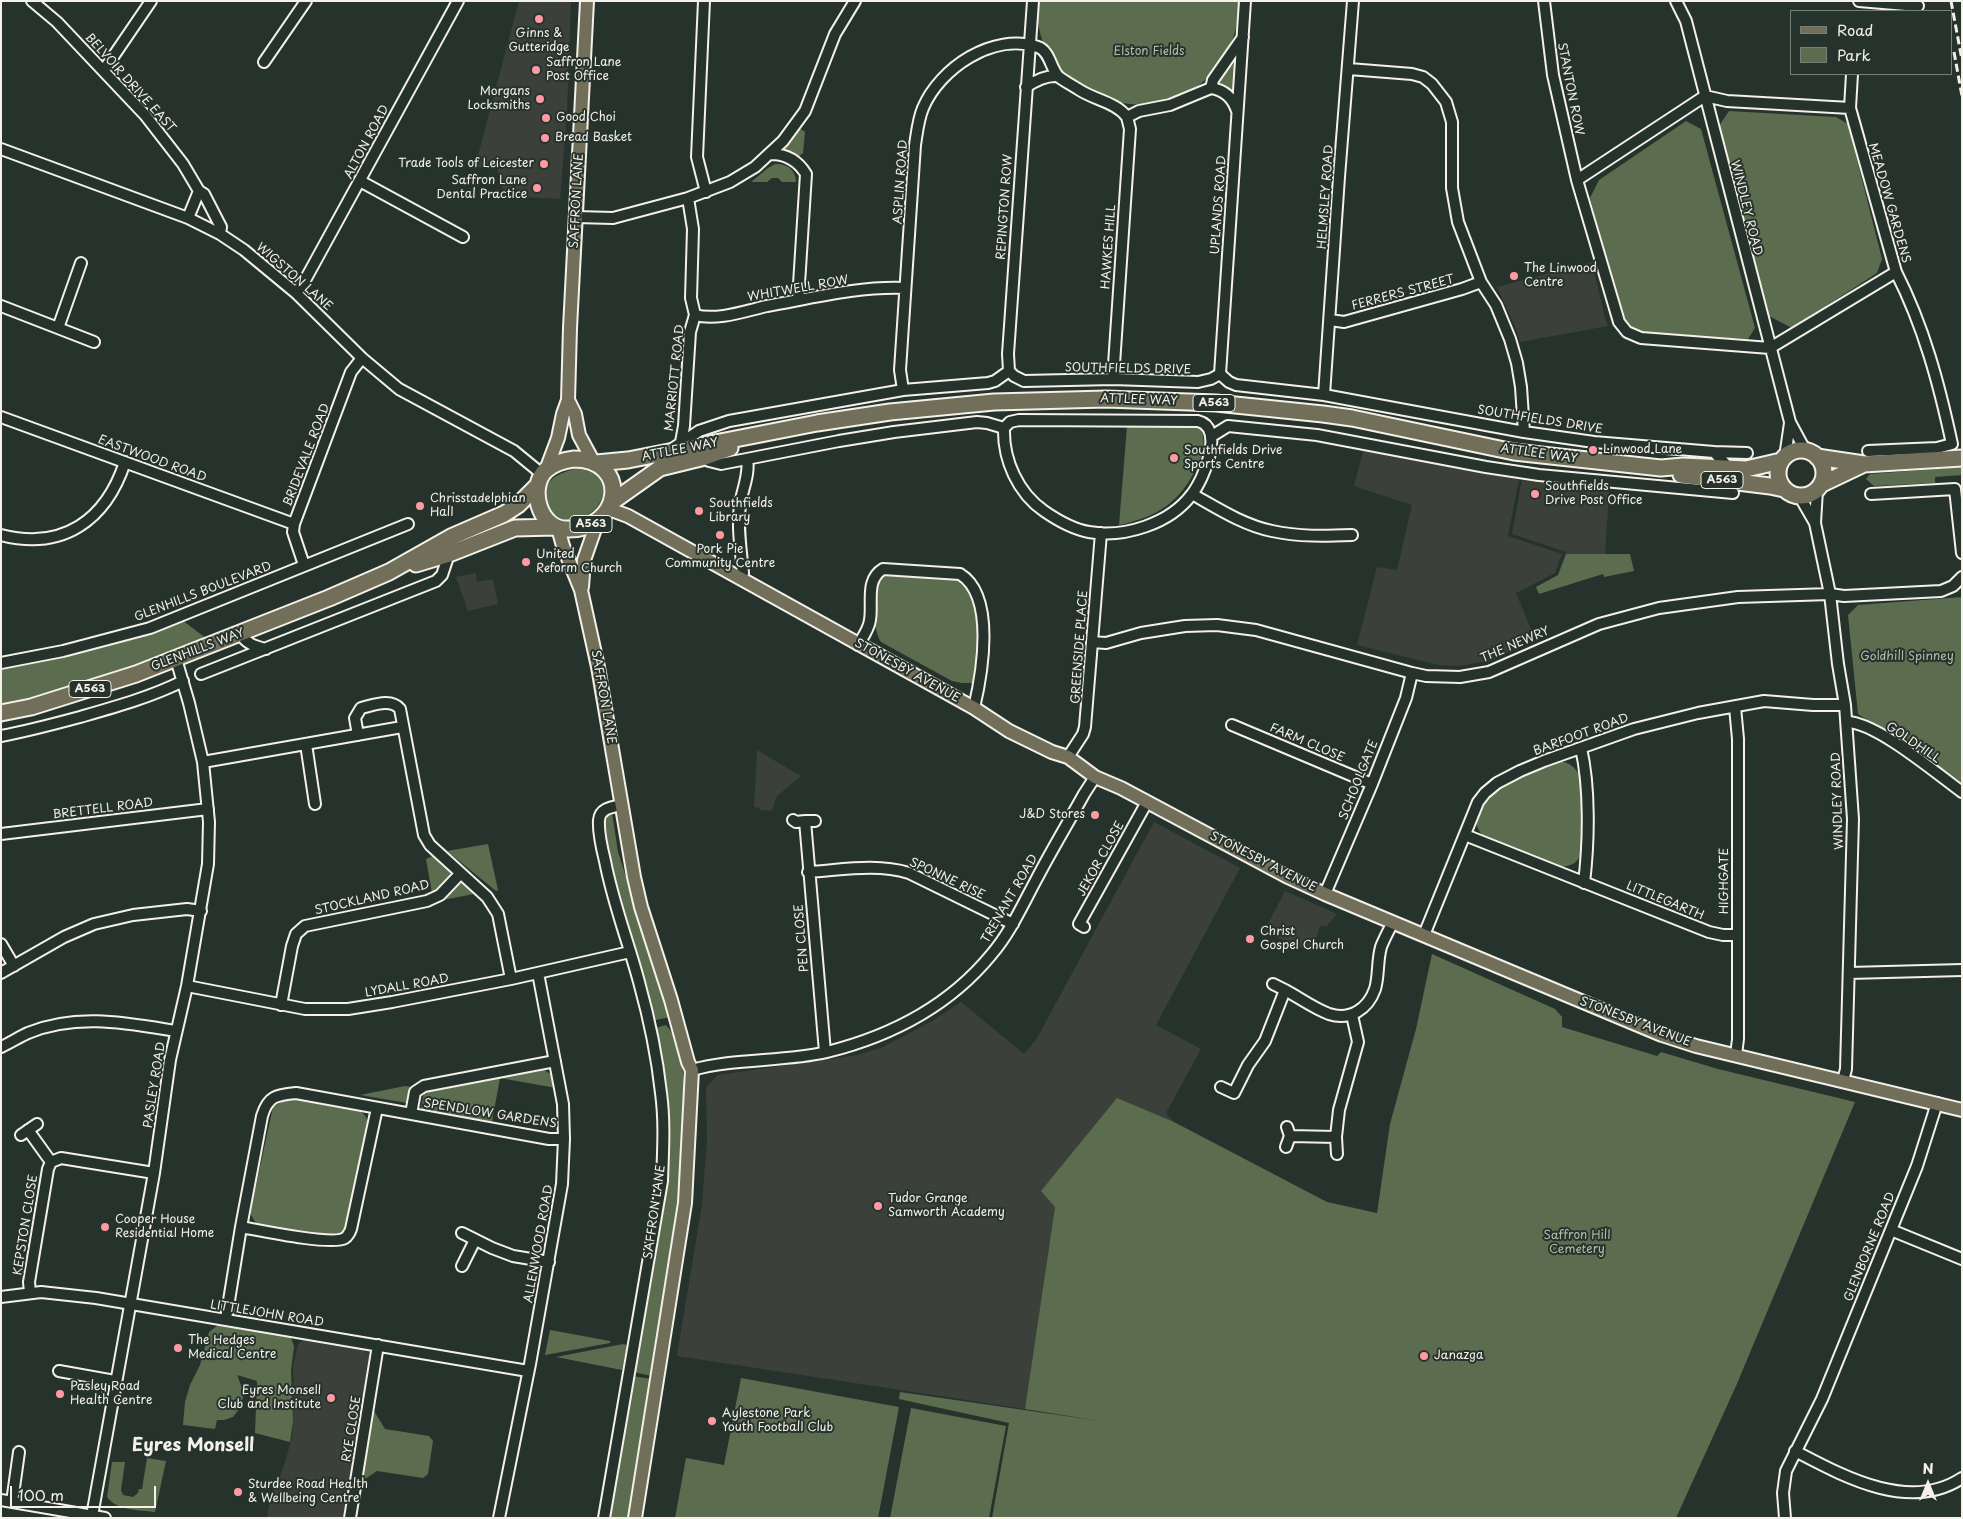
<!DOCTYPE html>
<style>
body{margin:0}
#map{position:relative;width:1963px;height:1519px;overflow:hidden;background:#26332d;font-family:"Playpen Sans",sans-serif}
canvas{display:block}
.frame{position:absolute;inset:0;border:2px solid #f4f1e8;pointer-events:none}
.legend{position:absolute;left:1790px;top:10px;width:162px;height:65px;box-sizing:border-box;background:#26332d;border:1px solid #787f78;margin:0;padding:6px 9px;list-style:none;font-size:15px;color:#f4f1e8}
.legend li{display:flex;align-items:center;gap:10px;height:25px}
.legend b{width:25px;border:1px solid #787f78}
.north{position:absolute;left:1903px;top:1459px;width:50px;height:50px;-webkit-text-stroke:4px #26332d;paint-order:stroke;rotate:0deg;font-size:14px;font-weight:700;line-height:20px;text-align:center;color:#f4f1e8}
.north::after{content:'';display:block;margin:auto;width:18px;height:22px;background:#f4f1e8;clip-path:polygon(50% 0,100% 100%,50% 72%,0 100%)}
.scale{position:absolute;left:10px;top:1486px;width:146px;height:22px;box-sizing:border-box;border:2px solid #f4f1e8;border-top:0;padding-left:6px;font-size:15px;line-height:18px;white-space:nowrap;color:#f4f1e8;-webkit-text-stroke:4px #26332d;paint-order:stroke}
</style>
<div id="map">
<canvas width="1963" height="1519"></canvas>
<div class="frame"></div>
<ul class="legend">
<li><b style="height:6px;background:#716e59"></b>Road</li>
<li><b style="height:14px;background:#5c6c4e"></b>Park</li>
</ul>
<div class="north">N</div>
<div class="scale">100 m</div>
</div>
<script>
const ctx = document.querySelector('canvas').getContext('2d');
ctx.lineJoin = 'round';
function paint(path, color) {
  ctx.fillStyle = color;
  ctx.fill(path, 'evenodd');
}
function strokePath(path, color, width, dash) {
  ctx.strokeStyle = color;
  ctx.lineWidth = width;
  ctx.lineCap = dash ? 'butt' : 'round';
  ctx.setLineDash(dash || []);
  ctx.stroke(path);
}
function write(font, color, halo, rows, align = 'center') {
  ctx.font = font + ' "Playpen Sans",sans-serif';
  ctx.lineWidth = 4;
  ctx.setLineDash([]);
  ctx.textBaseline = 'middle';
  ctx.strokeStyle = halo;
  ctx.fillStyle = color;
  for (const [text, x, y, turn = 0] of rows) {
    ctx.save();
    ctx.translate(x, y);
    ctx.rotate((+turn || 0) * Math.PI / 180);
    ctx.textAlign = isNaN(turn) ? turn : align;
    if (halo) ctx.strokeText(text, 0, 0);
    ctx.fillText(text, 0, 0);
    ctx.restore();
  }
}
paint(new Path2D(`
 M519,1H571L567,111L560,199L505,196L497,169L475,167Z
 M1592,262L1604,314L1608,326L1520,342L1516,329L1497,287Z
 M1364,448L1519,479L1508,536L1562,554L1555,573L1516,593L1535,639L1490,661L1458,666L1439,665L1357,645L1377,567L1397,570L1412,505L1354,486Z
 M1522,480L1609,491L1605,556L1566,554V552L1512,534Z
 M476,573L477,582L493,579L498,604L468,611L456,577Z
 M757,750L801,776L776,797L772,811L760,810V808L754,807Z
 M1154,822L1240,868L1156,1025L1201,1049L1166,1113L1174,1122L1117,1099L1055,1207L1025,1409L677,1356L702,1205L707,1140L706,1087L718,1075L858,1055L883,1047L934,1020L961,1002L1024,1054L1036,1040Z
 M1285,891L1337,914L1327,926H1320L1311,952L1264,932Z
 M304,1339L361,1348L371,1356L343,1518H267L270,1500L284,1466L292,1437L294,1402L293,1367L298,1344Z`), '#3b413a');
paint(new Path2D(`
 M1037,1H1240C1232,148 1031,129 1037,1Z
 M1232,64L1237,66L1235,90L1231,92L1218,85L1217,81Z
 M1729,111L1836,117L1848,124L1882,259L1877,273L1792,328L1769,316L1719,126Z
 M1686,121L1701,129L1755,328L1748,339L1643,334L1630,330L1622,319L1590,198L1599,180Z
 M801,129L805,132L803,153L798,157L787,151L784,147L796,131Z
 M775,164C787,163 796,170 796,182H782L778,178H772L767,182H751L768,168Z
 M1127,426L1200,427C1206,441 1204,451 1198,464C1182,501 1158,517 1119,525Z
 M1962,467V475L1935,477V483L1874,486L1866,479L1870,474Z
 M577,468C612,465 612,511 579,518C572,520 566,521 560,518C545,512 540,491 552,479C559,473 568,471 577,468Z
 M1566,554H1630L1634,571L1604,577L1603,574L1539,594L1536,587L1558,575Z
 M885,573L958,578L969,586L979,622L980,636L976,678L972,683H962L952,681L881,642C872,629 872,590 879,576Z
 M1962,597V783L1858,714L1848,615L1858,605Z
 M182,620L207,639L100,679L56,694L1,707V667Z
 M1559,761C1571,763 1575,767 1581,778L1582,844C1581,863 1573,867 1555,867L1486,839C1455,808 1504,782 1529,771C1539,767 1548,762 1559,761Z
 M609,812L612,813L618,852L671,1017L655,1020L647,987L617,896L604,822Z
 M488,844L498,890L496,891L447,851Z
 M435,855C445,865 457,870 445,883C441,888 438,891 432,893L426,859Z
 M462,883H466L479,893L443,900V897L455,885Z
 M1432,954L1555,1009L1562,1017V1027L1657,1056L1661,1052L1718,1069L1855,1102L1736,1386L1676,1518H992L1009,1423L899,1399L900,1392L1100,1421L1025,1409L1055,1207L1041,1191L1117,1098L1174,1122L1327,1202L1377,1213L1390,1124L1416,1029Z
 M666,1025C712,1076 664,1307 652,1376L633,1372L648,1288L667,1103L663,1065L656,1028Z
 M541,1068L554,1076L556,1088L500,1078L492,1122L421,1109L424,1092L500,1078L501,1075Z
 M405,1086L412,1087L410,1098L407,1103L360,1095Z
 M293,1098L359,1109L366,1117L368,1124L349,1228L343,1234L331,1238L257,1225L250,1213L273,1107L285,1100Z
 M218,1325L289,1333L294,1346L291,1371L293,1421L290,1442L255,1433L257,1381L237,1375C244,1392 247,1401 233,1417L224,1420H217L215,1429L183,1425L185,1402L190,1385L200,1365L209,1332Z
 M550,1330L610,1341V1343L545,1355Z
 M623,1344L627,1345L622,1370L556,1357Z
 M632,1376L652,1379L629,1518H608Z
 M741,1378L899,1407L878,1518H675L686,1458L724,1465Z
 M911,1408L1006,1426L989,1518H890Z
 M374,1411L385,1429L429,1436L433,1441L428,1474L423,1478L377,1471L362,1481Z
 M147,1458L166,1461L155,1512C139,1510 117,1511 107,1497L112,1462H125L121,1490L123,1495L133,1497L138,1493L139,1489H142Z`), '#5c6c4e');
const minor = new Path2D(`
 M32,1L57,22L145,115L183,164L199,191L204,194L221,227L220,234
 M704,1L697,157L706,192
 M1544,1L1553,75L1577,180L1619,322L1627,332L1641,338L1770,348L1896,272L1850,108L1727,101L1705,96L1577,180
 M1676,1L1686,21L1790,422L1805,450
 M1859,1L1918,6
 M264,62L306,1
 M1349,69L1412,74L1423,77L1432,84L1446,102L1452,122V188L1458,222L1481,282L1496,305L1510,339L1517,363L1521,387L1524,432
 M104,70L151,1
 M1026,87C1036,80 1046,75 1058,76
 M1211,88C1224,90 1233,98 1237,111
 M1850,108L1852,74
 M1,149L188,218L220,234L244,250L296,293L362,358L399,389L514,451L542,474
 M771,154C787,154 798,161 806,174L798,300
 M360,181L463,237
 M576,217L613,218L688,198L730,182L755,167L783,141L805,111L835,34L855,1
 M188,218L199,191
 M296,293L304,282L458,1
 M1,306L94,342
 M695,315C717,321 745,311 767,306C812,298 860,286 905,288
 M1330,320L1344,322L1462,289L1481,282
 M58,328L81,263
 M1009,371L1008,354L1033,1
 M1220,374L1245,1
 M1113,379L1130,129L1127,117
 M903,390L900,370L915,145C917,133 918,120 923,108C940,68 993,32 1038,47C1050,51 1051,70 1059,77C1064,81 1072,85 1078,89C1094,100 1116,102 1127,117L1139,111L1170,105L1211,88L1213,80L1243,37
 M1324,395L1339,177L1353,1
 M1,417L294,524
 M1212,436L1228,426L1317,435L1486,467L1539,475L1733,493
 M681,442L684,426L690,332L695,315L691,298L693,229L688,198
 M672,449L699,431L729,421L903,390L988,383L995,381L1009,371L1014,376L1024,381L1113,379L1198,382L1211,379L1220,374L1229,382L1236,385L1324,395L1524,432L1594,442L1714,452L1729,468
 M1868,451L1937,448L1952,444C1939,384 1924,327 1896,272
 M1714,452L1747,453
 M705,457L709,461L721,464L839,441L894,432L977,422L987,423L1004,428L1010,422L1019,420L1198,421C1226,428 1203,480 1192,494C1170,524 1124,538 1089,532C1072,529 1057,520 1044,511C1018,493 1003,460 1004,428
 M1785,457L1790,423
 M1817,490L1815,523L1830,594L1838,664L1845,705L1853,819L1846,1069L1843,1081
 M1192,494C1217,508 1243,525 1272,531C1299,537 1326,536 1352,535
 M1871,494L1955,489L1962,553
 M1800,497L1815,523
 M1,535C63,551 106,520 125,462
 M304,565L293,532L294,524L351,372L362,358
 M741,579L743,573C741,550 737,528 740,505C742,490 750,474 747,459
 M240,634C247,644 254,646 266,649
 M1092,642L1106,643L1141,633L1185,626L1217,625L1256,630L1412,673L1426,676L1460,677L1489,672L1599,624L1659,608L1738,597L1830,594L1844,596L1941,591L1953,586L1962,577
 M858,645C863,637 869,629 870,620C873,602 865,580 883,569L960,574C996,596 982,674 974,708
 M1,663L63,651L150,628L408,524
 M201,674L436,581L442,575L449,554
 M1735,707L1738,739V1039L1736,1055
 M1847,722C1876,722 1937,774 1962,792
 M1232,725L1372,784
 M358,735L355,718L361,708C374,705 391,698 400,709L424,835L430,845L487,897L498,914L511,979
 M1,736C28,731 54,724 80,717C115,707 151,697 183,681
 M306,744L315,804
 M1581,748C1590,787 1589,842 1584,883
 M1068,757L1083,734L1085,727L1101,533
 M203,762L402,727
 M793,820L796,822L805,821
 M815,821H805L825,1052
 M1,834L208,809
 M1465,835L1709,932L1723,935H1738
 M808,872C842,870 876,863 909,873L1013,924
 M1325,894L1372,784L1406,698L1412,673
 M1084,927L1079,924L1147,802
 M1424,935L1478,802L1485,793L1497,783L1520,771L1544,761L1634,729L1698,713L1764,701L1813,705H1845
 M1,944L14,966
 M1,973L64,937L94,924L133,915L187,909L201,911
 M1849,973L1962,970
 M1273,984L1285,990
 M187,986L305,1009H348L392,1002L511,979L630,952
 M281,1005L292,946L296,934L305,926L427,901L440,895L460,874
 M1,1047C10,1043 19,1037 28,1033C77,1013 126,1023 176,1031
 M692,1070C734,1058 784,1062 827,1052C891,1036 949,1006 991,955C1010,933 1022,906 1036,880C1051,851 1068,823 1084,794L1095,777
 M1221,1087L1234,1093L1248,1065L1265,1041L1285,990C1300,998 1313,1008 1329,1014C1350,1021 1368,1009 1375,989C1379,976 1377,961 1381,947C1384,939 1389,930 1393,922
 M411,1114L415,1092L424,1086L555,1061
 M28,1130L51,1162
 M21,1135L37,1124
 M1290,1136L1336,1137L1339,1110L1358,1042L1352,1015
 M1336,1137L1337,1154
 M1286,1147L1290,1136L1287,1127
 M241,1227C258,1230 333,1246 345,1238C347,1237 350,1232 351,1229L377,1108
 M1891,1230L1962,1259
 M462,1233L492,1248L513,1256L549,1262
 M462,1266L475,1240
 M30,1292L29,1282L48,1169L51,1162L61,1158L154,1173
 M1,1297L41,1292L96,1298L528,1371
 M226,1319L241,1227L262,1116C268,1096 276,1095 296,1093L549,1139H564
 M59,1371L115,1381
 M1795,1451C1843,1476 1909,1513 1962,1478
 M1,1500L105,1518
 M12,1502L19,1452
 M92,1516L154,1173L170,1060L187,986L208,864L209,822L203,762L189,703L176,659
 M350,1518L378,1345
 M499,1518L530,1364L562,1184L564,1139L563,1104L538,973
 M604,1518L662,1181C663,1152 665,1122 661,1093C657,1056 649,1018 639,982C628,941 613,903 605,861C602,849 598,833 599,820C600,808 612,807 622,805
 M1785,1518L1783,1493L1786,1471L1822,1399L1917,1166L1937,1103`);
const major = new Path2D(`
 M568,400L575,414L579,435L593,461
 M546,470L558,438L563,414L568,400L570,328L587,1
 M609,509L628,516L974,708L1009,731L1052,752L1068,757L1095,777L1121,788L1286,876L1325,894L1662,1035L1696,1046L1962,1110
 M558,528L563,546L581,590L598,667L634,877L641,907L671,1000L688,1062L692,1070L685,1203L635,1518
 M582,587L584,560L598,520`);
const highway = new Path2D(`
 M1778 473a23 23 0 1 1 46 0a23 23 0 1 1-46 0Z
 M1817,457L1864,464L1962,458
 M574,459C631,459 623,532 565,529C539,528 528,487 546,470C554,463 565,460 574,459Z
 M596,463L628,460L817,423L890,412L994,402L1106,399L1216,403L1323,414L1352,418L1514,452L1661,468L1683,466L1746,469L1781,461
 M1681,475L1770,486L1784,489
 M1822,484L1864,464
 M612,502L660,468L705,457L730,448
 M416,564L449,554L515,528L555,527
 M1,713L31,707L136,674L329,598L389,572L451,537L504,514L518,505L537,486`);
strokePath(minor, '#f4f1e8', 14);
strokePath(major, '#f4f1e8', 16);
strokePath(highway, '#f4f1e8', 19);
strokePath(minor, '#26332d', 10);
strokePath(major, '#716e59', 12);
strokePath(highway, '#716e59', 15);
strokePath(new Path2D(`
 M1951,1L1962,60
 M1954,52L1962,96`), '#f4f1e8', 3, [8, 4]);
for (const [x, y, r, color] of [
 [539,19,5,"#ff9aa2"],
 [536,70,5,"#ff9aa2"],
 [540,99,5,"#ff9aa2"],
 [546,118,5,"#ff9aa2"],
 [545,138,5,"#ff9aa2"],
 [544,164,5,"#ff9aa2"],
 [537,188,5,"#ff9aa2"],
 [1514,276,5,"#ff9aa2"],
 [1593,450,5,"#ff9aa2"],
 [1174,458,5,"#ff9aa2"],
 [1535,494,5,"#ff9aa2"],
 [420,506,5,"#ff9aa2"],
 [699,511,5,"#ff9aa2"],
 [720,535,5,"#ff9aa2"],
 [526,562,5,"#ff9aa2"],
 [1095,815,5,"#ff9aa2"],
 [1250,939,5,"#ff9aa2"],
 [878,1206,5,"#ff9aa2"],
 [105,1227,5,"#ff9aa2"],
 [178,1348,5,"#ff9aa2"],
 [1424,1356,5,"#ff9aa2"],
 [60,1394,5,"#ff9aa2"],
 [331,1398,5,"#ff9aa2"],
 [712,1421,5,"#ff9aa2"],
 [238,1492,5,"#ff9aa2"]
]) {
  const dot = new Path2D();
  dot.arc(x, y, r, 0, 2 * Math.PI);
  ctx.fillStyle = color;
  ctx.fill(dot);
  strokePath(dot, '#26332d', 2);
}
for (const [x, y, w] of [
 [1214,403,42],
 [1722,480,42],
 [591,524,42],
 [90,689,42]
]) {
  const box = new Path2D();
  box.roundRect(x - w / 2, y - 8.5, w, 17, 4);
  ctx.fillStyle = '#26332d';
  ctx.fill(box);
  strokePath(box, '#f4f1e8', 1);
}
write('bold 11px', '#f4f1e8', null, [
 ["A563",1214,403],
 ["A563",1722,480],
 ["A563",591,524],
 ["A563",90,689]
]);
write('12px', '#f4f1e8', '#26332d', [
 ["Ginns &",539,34,"center"],
 ["Gutteridge",539,48,"center"],
 ["Saffron Lane",546,63],
 ["Post Office",546,77],
 ["Morgans",530,92,"right"],
 ["Locksmiths",530,106,"right"],
 ["Good Choi",556,118],
 ["Bread Basket",555,138],
 ["Trade Tools of Leicester",534,164,"right"],
 ["Saffron Lane",527,181,"right"],
 ["Dental Practice",527,195,"right"],
 ["The Linwood",1524,269],
 ["Centre",1524,283],
 ["Linwood Lane",1603,450],
 ["Southfields Drive",1184,451],
 ["Sports Centre",1184,465],
 ["Southfields",1545,487],
 ["Drive Post Office",1545,501],
 ["Chrisstadelphian",430,499],
 ["Hall",430,513],
 ["Southfields",709,504],
 ["Library",709,518],
 ["Pork Pie",720,550,"center"],
 ["Community Centre",720,564,"center"],
 ["United",536,555],
 ["Reform Church",536,569],
 ["J&D Stores",1085,815,"right"],
 ["Christ",1260,932],
 ["Gospel Church",1260,946],
 ["Tudor Grange",888,1199],
 ["Samworth Academy",888,1213],
 ["Cooper House",115,1220],
 ["Residential Home",115,1234],
 ["The Hedges",188,1341],
 ["Medical Centre",188,1355],
 ["Janazga",1434,1356],
 ["Pasley Road",70,1387],
 ["Health Centre",70,1401],
 ["Eyres Monsell",321,1391,"right"],
 ["Club and Institute",321,1405,"right"],
 ["Aylestone Park",722,1414],
 ["Youth Football Club",722,1428],
 ["Sturdee Road Health",248,1485],
 ["& Wellbeing Centre",248,1499]
], 'left');
write('12px', '#b7bcaa', '#26332d', [
 ["Elston Fields",1149,52],
 ["Goldhill Spinney",1907,657],
 ["Saffron Hill",1577,1236],
 ["Cemetery",1577,1250]
]);
write('12px', '#f4f1e8', '#26332d', [
 ["BELVOIR DRIVE EAST",130,83,48],
 ["STANTON ROW",1570,89,79],
 ["ALTON ROAD",367,142,-62],
 ["ASPLIN ROAD",901,182,-86],
 ["HELMSLEY ROAD",1326,197,-86],
 ["SAFFRON LANE",577,201,-87],
 ["MEADOW GARDENS",1889,203,74],
 ["UPLANDS ROAD",1219,205,-86],
 ["REPINGTON ROW",1005,207,-86],
 ["WINDLEY ROAD",1746,208,76],
 ["HAWKES HILL",1109,247,-86],
 ["WIGSTON LANE",294,277,41],
 ["WHITWELL ROW",798,289,-10],
 ["FERRERS STREET",1403,293,-15],
 ["SOUTHFIELDS DRIVE",1128,369,1],
 ["MARRIOTT ROAD",675,378,-84],
 ["ATTLEE WAY",1139,400,2],
 ["SOUTHFIELDS DRIVE",1540,420,9],
 ["ATTLEE WAY",680,450,-11],
 ["ATTLEE WAY",1539,454,8],
 ["BRIDEVALE ROAD",307,455,-69],
 ["EASTWOOD ROAD",152,459,20],
 ["GLENHILLS BOULEVARD",203,592,-21],
 ["THE NEWRY",1515,645,-23],
 ["GREENSIDE PLACE",1080,647,-86],
 ["GLENHILLS WAY",198,650,-21],
 ["STONESBY AVENUE",907,671,29],
 ["SAFFRON LANE",603,697,80],
 ["BARFOOT ROAD",1581,735,-20],
 ["FARM CLOSE",1307,743,23],
 ["GOLDHILL",1913,743,34],
 ["SCHOOLGATE",1359,780,-68],
 ["WINDLEY ROAD",1838,801,-92],
 ["BRETTELL ROAD",103,809,-7],
 ["JEKOR CLOSE",1101,859,-61],
 ["STONESBY AVENUE",1263,862,27],
 ["SPONNE RISE",947,879,25],
 ["HIGHGATE",1725,881,-90],
 ["STOCKLAND ROAD",372,898,-13],
 ["TRENANT ROAD",1010,899,-60],
 ["LITTLEGARTH",1665,901,22],
 ["PEN CLOSE",802,938,-95],
 ["LYDALL ROAD",407,986,-10],
 ["STONESBY AVENUE",1635,1022,21],
 ["PASLEY ROAD",155,1085,-81],
 ["SPENDLOW GARDENS",490,1114,9],
 ["SAFFRON LANE",655,1212,-82],
 ["KEPSTON CLOSE",26,1225,-81],
 ["ALLENWOOD ROAD",539,1244,-80],
 ["GLENBORNE ROAD",1870,1247,-68],
 ["LITTLEJOHN ROAD",267,1314,9],
 ["RYE CLOSE",352,1429,-81]
]);
write('bold 18px', '#f4f1e8', '#26332d', [
 ["Eyres Monsell",193,1446]
]);
</script>
